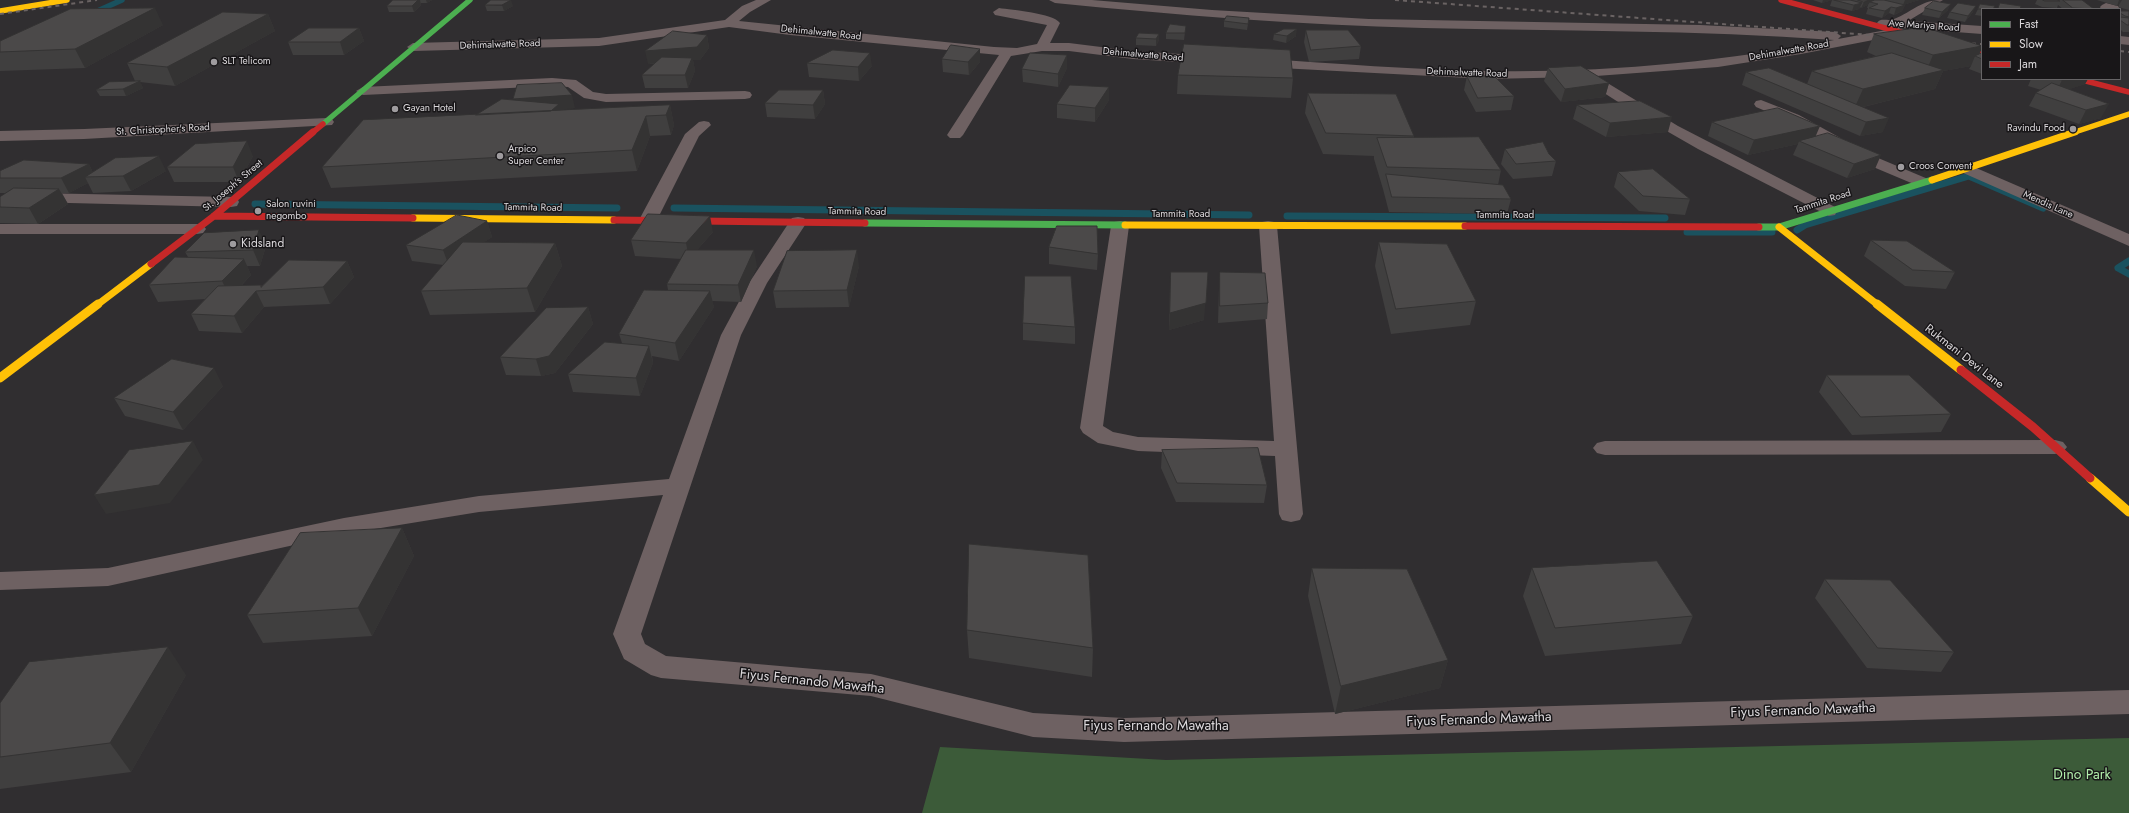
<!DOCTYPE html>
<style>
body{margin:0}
#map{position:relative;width:2129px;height:813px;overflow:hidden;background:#302e30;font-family:Jost,sans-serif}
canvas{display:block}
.legend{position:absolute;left:1981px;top:8px;width:140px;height:72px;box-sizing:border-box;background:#181618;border:1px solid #666466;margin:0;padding:5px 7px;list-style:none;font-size:12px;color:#dbd8db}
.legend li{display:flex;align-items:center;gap:8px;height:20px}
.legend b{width:20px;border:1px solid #666466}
</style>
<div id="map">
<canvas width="2129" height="813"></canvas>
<ul class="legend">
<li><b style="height:5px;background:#4caf50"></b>Fast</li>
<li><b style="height:5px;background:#ffc107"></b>Slow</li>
<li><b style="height:5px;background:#c62828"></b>Jam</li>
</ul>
</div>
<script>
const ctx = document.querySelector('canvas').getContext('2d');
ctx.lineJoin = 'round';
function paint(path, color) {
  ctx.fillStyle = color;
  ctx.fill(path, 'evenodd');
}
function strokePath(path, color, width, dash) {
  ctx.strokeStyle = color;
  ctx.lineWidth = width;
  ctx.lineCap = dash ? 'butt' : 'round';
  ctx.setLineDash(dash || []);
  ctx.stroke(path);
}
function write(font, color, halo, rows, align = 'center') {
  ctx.font = font + ' Jost,sans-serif';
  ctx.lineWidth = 3;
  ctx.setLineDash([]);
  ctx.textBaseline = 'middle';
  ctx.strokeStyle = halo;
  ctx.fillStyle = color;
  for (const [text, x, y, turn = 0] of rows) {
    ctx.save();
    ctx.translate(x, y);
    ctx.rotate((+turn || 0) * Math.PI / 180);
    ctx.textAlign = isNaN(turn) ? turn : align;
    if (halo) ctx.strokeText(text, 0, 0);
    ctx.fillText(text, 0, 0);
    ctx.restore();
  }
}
paint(new Path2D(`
 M2129,738V813H922L940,747L1166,760Z`), '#3c5b39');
strokePath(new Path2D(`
 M93,13L122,0`), '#1a525f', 5.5);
strokePath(new Path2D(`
 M255,204L617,208
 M674,208L1249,215
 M1287,216L1665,218
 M1797,230L1805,225L1969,176L2043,208
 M1687,232H1772
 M2129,261L2118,268L2129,274`), '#1a525f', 7);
paint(new Path2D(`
 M756,0H771L750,12L739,21L994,47L1017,48L1037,44L1047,25L995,15L993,12L999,8C1012,10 1053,13 1060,23L1050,43H1069L1133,51L1211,56L1218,60L1211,64L1133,59L1069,51H1042L1011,56L963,135L960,138H950L947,135L999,55L790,35L729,27L599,46L413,51L407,47L413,43L599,38L725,20L742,6Z
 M1049,0H1092L1212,10L1369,19L1700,25L1835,32L1841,36L1838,39L1897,28L1883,27L1877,23C1881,17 1888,22 1894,19C1914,11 1920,0 1943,0L1908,21L1982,26V34L1902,28L1905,31L1899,35L1801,54L1718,67L1596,76L1678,126L1835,207L1837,211L1835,215L1829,216L1698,149L1637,114L1579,77L1488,79L1261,67L1254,63L1261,59C1336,63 1412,70 1488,71C1604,73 1721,62 1834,40C1697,30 1560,31 1423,28C1300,25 1177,15 1055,3Z
 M2106,3L2118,6L2120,9H2101L2100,7L2102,5Z
 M2120,36L2129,37V45L2120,44Z
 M552,78L576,80L593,92L606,94L745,91L750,92L752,95L750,98L745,99L606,102L584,98L568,87L552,86L363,95L356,91L363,87Z
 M1761,100L1799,115L1871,155L1928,179L1930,182L1928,185H1916L1859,161L1789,121L1756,107L1754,104L1756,101Z
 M327,118L332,119L334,122L332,125L84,139L0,141V131L84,129Z
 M704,121L709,122L711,125L699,136L657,220L654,224L648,225L642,224L639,220L685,134L699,122Z
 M1967,164L2129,234V246L1961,172L1959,169L1961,166Z
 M35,193L231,197L237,198L239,202L237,206L231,207L29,202L27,198L29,194Z
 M798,217L804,218L807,222L767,283L741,335L641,634L645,644L666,656L871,674L1033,713L1124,718L2129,690V714L1124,742L1033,737L871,696L661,678L651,675L624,659L613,634L663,495L479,512L344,534L108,586L0,590V572L108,568L344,518L479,496L669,479L721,335L749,283L792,218Z
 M1120,221L1126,222L1129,226L1103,426L1113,432L1138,437L1274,441L1259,226L1262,222L1268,221L1274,222L1277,226L1303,514L1300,520L1291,522L1282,520L1279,514L1275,456L1138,451L1098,443L1083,433L1080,428L1111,226L1114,222Z
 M0,224H197L203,225L206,229L203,233L197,234H0Z
 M2055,440L2063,442L2067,447L2063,452L2055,454L1605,455L1597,453L1593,448L1597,443L1605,441Z`), '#6e6162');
strokePath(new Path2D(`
 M323,124L470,0`), '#4caf50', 5.5);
strokePath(new Path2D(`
 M865,223L1125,225
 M1759,227H1779L1932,180`), '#4caf50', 7);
strokePath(new Path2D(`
 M0,11L67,0
 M2072,133L2129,114`), '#ffc107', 5.5);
strokePath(new Path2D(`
 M1932,180L2075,132
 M413,218L614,220
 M1125,225L1465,226
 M1779,227L1878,305
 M97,305L151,264`), '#ffc107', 7);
strokePath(new Path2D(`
 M1877,304L1961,370
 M0,378L98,304
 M2090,478L2129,512`), '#ffc107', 9);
strokePath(new Path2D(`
 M1781,0L1982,54
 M2078,79L2129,92
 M312,133L323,124`), '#c62828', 5.5);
strokePath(new Path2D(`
 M214,216L413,218
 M614,220L865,223
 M1465,226L1759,227
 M151,264L214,216L313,132`), '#c62828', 7);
strokePath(new Path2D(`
 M1961,370L2033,427L2090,478`), '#c62828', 9);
strokePath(new Path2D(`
 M1395,0L1884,36
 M0,14L97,0
 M1964,43L1982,44
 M2120,51L2129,52`), '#6a6363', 2, [4, 4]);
paint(new Path2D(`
 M393,0H432L427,3H421V5L414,12H389L387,6Z
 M1813,0H1919L1903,5H1905L1902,11L1894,15L1889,13L1882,18L1866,14L1868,8H1867L1868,5L1861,8L1860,7L1859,9L1852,11L1830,6L1832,0L1822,3Z
 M2037,0H2082L2094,9H2063L2058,5L2057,8L2042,7L2035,4Z
 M2097,0H2129V10L2118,7L2119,5L2117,6Z
 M485,5L513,6L504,11H487Z
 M1925,8L1948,10L1939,18L1922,15Z
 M1978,9H1982V16L1975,15Z
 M2120,11H2129V32H2123L2120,29Z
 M1950,12H1973L1965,22L1947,18Z
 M268,14L275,31L175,86L140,82L143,88L126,96H100L96,90L135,81L127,63Z
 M1249,18L1247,30L1224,27V21Z
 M163,25L85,68L0,71V41Z
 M359,28L364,41L344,55H293L288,42Z
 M1306,30L1361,46L1359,59L1309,62L1304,42Z
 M1185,32L1184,40L1166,39V33Z
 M1159,34V40L1156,46L1136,45V38Z
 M1274,34L1296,36L1286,43L1273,40Z
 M1874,34L1982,48L1979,54L1982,53V74L1969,69L1971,66L1943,71L1935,89L1863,107L1883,132L1860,136L1742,85L1746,72L1807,84L1812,71L1876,56L1867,52Z
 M707,35L709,48L700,60H693L695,71L688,88H645L642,75L654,64H648Z
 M980,49V62L969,75L943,72L942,59Z
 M1067,55V68L1058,87L1023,82L1022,69Z
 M807,63L872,66L859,81L809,77Z
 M1548,68L1609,83L1605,97L1561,102L1544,81Z
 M1178,75L1293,78L1291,98L1177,94Z
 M1467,76L1514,96L1511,110L1476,112L1464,90Z
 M2031,79H2088L2085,84L2069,89L2101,118L2079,124L2029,106L2036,93L2041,90L2028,86Z
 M823,90L825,104L815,119L767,117L765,103Z
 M1308,93L1414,136V138L1501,170L1498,185L1511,199L1507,214L1389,212L1383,189L1374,159V156L1323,154L1305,113Z
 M1109,100L1095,122L1057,118V104Z
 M670,105L674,125L671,135L650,136L637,171L331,188L322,167L476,115L575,108L560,110H561Z
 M1577,105L1668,132L1606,137L1573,119Z
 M1712,122L1816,136L1875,169L1847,178L1793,155L1798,144L1748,155L1708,136Z
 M1505,149L1549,154L1556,161L1552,176L1513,179L1501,164Z
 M253,156L239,182H174L167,167Z
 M89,164L93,173L166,171L131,191L93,193L88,183L69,193H62L68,204L38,224L0,223V197L6,193H0V171Z
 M1618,172L1690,199L1685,215L1639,211L1614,187Z
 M487,221L492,237L484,242L555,243L562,266L535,312L430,315L421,291L443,265L412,261L406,245Z
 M713,232L697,250L757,266L741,302L712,301L714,307L679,361L652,356L653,363L640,396L573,392L568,374L622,343L619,334L668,290L667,284L681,259L635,256L631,240Z
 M1871,240L1955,272L1946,289L1905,286L1864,256Z
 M1379,242L1476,301L1470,325L1391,334L1375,266Z
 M266,246L260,266H247L251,275L242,285H261L262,286L347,261L354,277L330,304L264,307L242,333L199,331L191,314L205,299L158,302L149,285L188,257L185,252Z
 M1049,247L1098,254L1097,270L1049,264Z
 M859,266L849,307L776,308L773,291Z
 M1171,272L1204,320L1169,330L1170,289Z
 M1220,272L1268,303L1267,319L1218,323L1219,288Z
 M588,307L593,324L555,373L541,376L506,375L500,357Z
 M1023,323L1075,327V344L1023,340Z
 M1827,375L1951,414L1941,432L1852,435L1819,392Z
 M223,386L183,430L125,416L114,398Z
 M1162,450L1267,485L1264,503L1176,502L1161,468Z
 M402,528L414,556L372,636L263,643L247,615Z
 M1312,568L1448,660L1440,688L1335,714L1308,596Z
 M1532,568L1693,616L1681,644L1545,656L1523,596Z
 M1825,579L1954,652L1941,672L1867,668L1815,598Z
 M967,630L1093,648L1092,677L969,658Z
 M186,675L131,772L0,789V703Z`), '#403f3f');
paint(new Path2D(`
 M418,0H420L421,5L414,12L412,6Z
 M426,0H432L427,3Z
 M511,0L513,6L504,11L502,5Z
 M1823,0H1833L1822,3Z
 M1869,0H1876L1870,2L1868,5L1861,8L1864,2Z
 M1905,0H1919L1903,5Z
 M2119,0H2122L2119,5L2117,6Z
 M1862,3L1859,9L1852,11L1854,5Z
 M1951,4L1948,10L1939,18L1942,12Z
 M1905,5L1902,11L1894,15L1896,8Z
 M1976,6L1973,12L1965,22L1968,16Z
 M1891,7L1889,13L1882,18L1885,11Z
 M155,8L163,25L85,68L75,49Z
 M268,14L275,31L175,86L167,67Z
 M359,28L364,41L344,55L340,42Z
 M1297,29L1296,36L1286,43L1287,36Z
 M1159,34V40L1156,46V39Z
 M707,35L709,48L700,60H693L695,71L688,88L685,75L691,61L648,64L645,51Z
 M1982,46V48L1978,57L1975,56L1971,66L1943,71L1935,89L1854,109L1863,89L1925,74L1933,55Z
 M980,49V62L969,75L968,62Z
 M870,53L872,66L859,81L858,67Z
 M1067,55V68L1058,87V74Z
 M2067,79H2088L2085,84L2055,94L2062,80Z
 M140,81L143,88L126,96L123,89Z
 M1609,83L1605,97L1561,102L1565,89Z
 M1109,87V100L1095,122V108Z
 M823,90L825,104L815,119L813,105Z
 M572,95L575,108L560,110L563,118L513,99Z
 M2109,104L2101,118L2079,124L2086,110Z
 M670,105L674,125L671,135L666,115Z
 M646,116L650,136L637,171L632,150Z
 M1672,117L1668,132L1606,137L1610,123Z
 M1889,118L1883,132L1860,136L1866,122Z
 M1820,126L1814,140L1799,141L1798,144L1748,155L1754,140Z
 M247,141L253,156L239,182L233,167Z
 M1881,155L1875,169L1847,178L1854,164Z
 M159,156L166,171L131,191L123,176Z
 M89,164L95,177H85L88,183L69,193L61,178Z
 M59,189L68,204L38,224L29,208Z
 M710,216L713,232L689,259L686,243Z
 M487,221L492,237L449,266L443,250Z
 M259,230L266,246L260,266L253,250Z
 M555,243L562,266L535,312L527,288Z
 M754,250L757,266L741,302L738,285Z
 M857,250L859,266L849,307L847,290Z
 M244,259L251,275L230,297L222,281Z
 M347,261L354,277L330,304L323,287Z
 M1208,272L1204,320L1169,330L1170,313Z
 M256,291L264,307L242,333L234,316Z
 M710,291L714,307L679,361L675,343Z
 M588,307L593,324L555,373L541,376L536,359Z
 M649,346L653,363L640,396L636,378Z
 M214,368L223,386L183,430L173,412Z
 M193,441L203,460L170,503L106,514L94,495Z
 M402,528L414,556L372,636L358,608Z
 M168,647L186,675L131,772L110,743Z
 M1448,660L1440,688L1335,714L1341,686Z`), '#343333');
const building = new Path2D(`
 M393,0H418L412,6H387Z
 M491,0H511L502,5H485Z
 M1834,0H1850L1862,3L1854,5Z
 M1858,0H1869L1864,2Z
 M1875,0H1884L1905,5L1896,8L1891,7L1885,11L1869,8L1878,4L1870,2Z
 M2043,0H2057L2060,1H2045Z
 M2063,0H2082L2094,9L2073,8Z
 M1934,1L1951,4L1942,12L1925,8Z
 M1958,3L1976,6L1968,16L1950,12Z
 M2000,3L2021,6L2020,9H1998Z
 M1980,4L1995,6L1993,9H1978Z
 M155,8L75,49L0,52V41L70,9Z
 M2120,11H2129V17L2125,16L2120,13Z
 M223,12L268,14L167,67L127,63Z
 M1227,16L1249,18L1248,24L1224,21Z
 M2120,17L2129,18V25H2127L2120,20Z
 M1170,24L1186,26L1185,33H1166Z
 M1924,27L1982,46L1933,55L1874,34Z
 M309,28H359L340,42H288Z
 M1284,29H1297L1287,36L1274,34Z
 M1306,30H1348L1361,46L1311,50Z
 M673,31L707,35L697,47L645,51Z
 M1139,33L1159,34L1156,39L1136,38Z
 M1184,44L1290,50L1293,78L1178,75Z
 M951,45L980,49L968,62L942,59Z
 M833,50L870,53L858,67L807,63Z
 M1030,53L1067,55L1058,74L1022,69Z
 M1892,53L1944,70L1863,89L1812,71Z
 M1982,53V59L1975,56Z
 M662,57L692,58L685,75H642Z
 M1581,66L1609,83L1565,89L1548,68Z
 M1769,68L1889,118L1866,122L1746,72Z
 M1467,76H1494L1514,96L1478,98Z
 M2057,79H2067L2062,80Z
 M140,81L123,89L96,90L109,82Z
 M562,83L572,95L513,99L517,85Z
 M2052,83L2109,104L2086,110L2036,93Z
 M1070,85L1109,87L1095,108L1057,104Z
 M779,90H823L813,105L765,103Z
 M1308,93L1396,94L1414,136L1326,133Z
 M502,99L559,104L551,111L476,115Z
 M1640,101L1672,117L1610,123L1577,105Z
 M670,105L666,115L646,116L632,150L322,167L363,120Z
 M1778,108L1820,126L1754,140L1712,122Z
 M1828,133L1881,155L1854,164L1799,141Z
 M1479,137L1501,170L1387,167L1377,138Z
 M247,141L233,167H167L195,144Z
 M1543,142L1549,154L1556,161L1516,164L1505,149Z
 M159,156L123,176L85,177L115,158Z
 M24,160L89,164L61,178H0V171Z
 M1653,169L1690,199L1643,196L1618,172Z
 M1386,174L1503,185L1511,199L1392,197Z
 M14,188L59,189L29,208L0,207V197Z
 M648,214L710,216L686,243L631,240Z
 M457,215L487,221L443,250L406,245Z
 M1057,226H1097L1098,254L1049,247Z
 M259,230L253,250L185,252L204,233Z
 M1871,240L1907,241L1955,272L1913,270Z
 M463,242L555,243L527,288L421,291Z
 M1379,242L1447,244L1476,301L1396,309Z
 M686,250H754L738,285L667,284Z
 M857,250L847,290L773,291L787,251Z
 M175,257L244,259L222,281L149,285Z
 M289,260L347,261L323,287L256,291L234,316L191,314L218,286L261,285V287Z
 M1171,272H1208L1206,303L1170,313Z
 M1220,272L1265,273L1268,303L1220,306Z
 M1025,276H1071L1075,327L1023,323Z
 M644,290L710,291L675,343L619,334Z
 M588,307L549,356L536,359L500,357L546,308Z
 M605,342L649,346L636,378L568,374Z
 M172,359L214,368L173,412L114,398Z
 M1827,375H1909L1951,414L1861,417Z
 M193,441L159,485L94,495L129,450Z
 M1258,448L1267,485L1177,483L1162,450Z
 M402,528L358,608L247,615L300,533Z
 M969,544L1088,555L1093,648L967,630Z
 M1657,561L1693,616L1555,628L1532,568Z
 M1312,568L1407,569L1448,660L1341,686Z
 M1825,579L1890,580L1954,652L1878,648Z
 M168,647L110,743L0,757V703L29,662Z`);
paint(building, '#4b4949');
strokePath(building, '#343333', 1);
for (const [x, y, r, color] of [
 [214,62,4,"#9f9c9f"],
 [395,109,4,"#9f9c9f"],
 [2073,129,4,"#9f9c9f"],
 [500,156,4,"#9f9c9f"],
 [1901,167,4,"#9f9c9f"],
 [258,211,4,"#9f9c9f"],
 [233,244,4,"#9f9c9f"]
]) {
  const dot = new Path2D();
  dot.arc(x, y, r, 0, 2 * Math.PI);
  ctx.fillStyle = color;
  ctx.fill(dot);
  strokePath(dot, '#181618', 1.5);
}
write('10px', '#dbd8db', '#181618', [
 ["Ave Mariya Road",1924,26,4],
 ["Dehimalwatte Road",821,33,6],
 ["Dehimalwatte Road",500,45,-2],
 ["Dehimalwatte Road",1789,51,-10],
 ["Dehimalwatte Road",1143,55,5],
 ["Dehimalwatte Road",1467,73,2],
 ["St. Christopher's Road",163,130,-3],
 ["St. Joseph's Street",233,186,-40],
 ["Tammita Road",1823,202,-18],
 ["Mendis Lane",2048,205,24],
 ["Tammita Road",533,208,1],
 ["Tammita Road",857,212,1],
 ["Tammita Road",1181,215],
 ["Tammita Road",1505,216]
]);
write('10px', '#dbd8db', '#181618', [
 ["SLT Telicom",222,62],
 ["Gayan Hotel",403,109],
 ["Ravindu Food",2065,129,"right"],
 ["Arpico",508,150],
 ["Super Center",508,162],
 ["Croos Convent",1909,167],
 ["Salon ruvini",266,205],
 ["negombo",266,217]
], 'left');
write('12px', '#dbd8db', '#181618', [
 ["Kidsland",241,244]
], 'left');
write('12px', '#dbd8db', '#181618', [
 ["Rukmani Devi Lane",1964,357,38]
]);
write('14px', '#dbd8db', '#181618', [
 ["Fiyus Fernando Mawatha",812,682,6],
 ["Fiyus Fernando Mawatha",1803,711,-2],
 ["Fiyus Fernando Mawatha",1479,720,-2],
 ["Fiyus Fernando Mawatha",1156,727]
]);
write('14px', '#b2efab', '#181618', [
 ["Dino Park",2082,776]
]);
</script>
